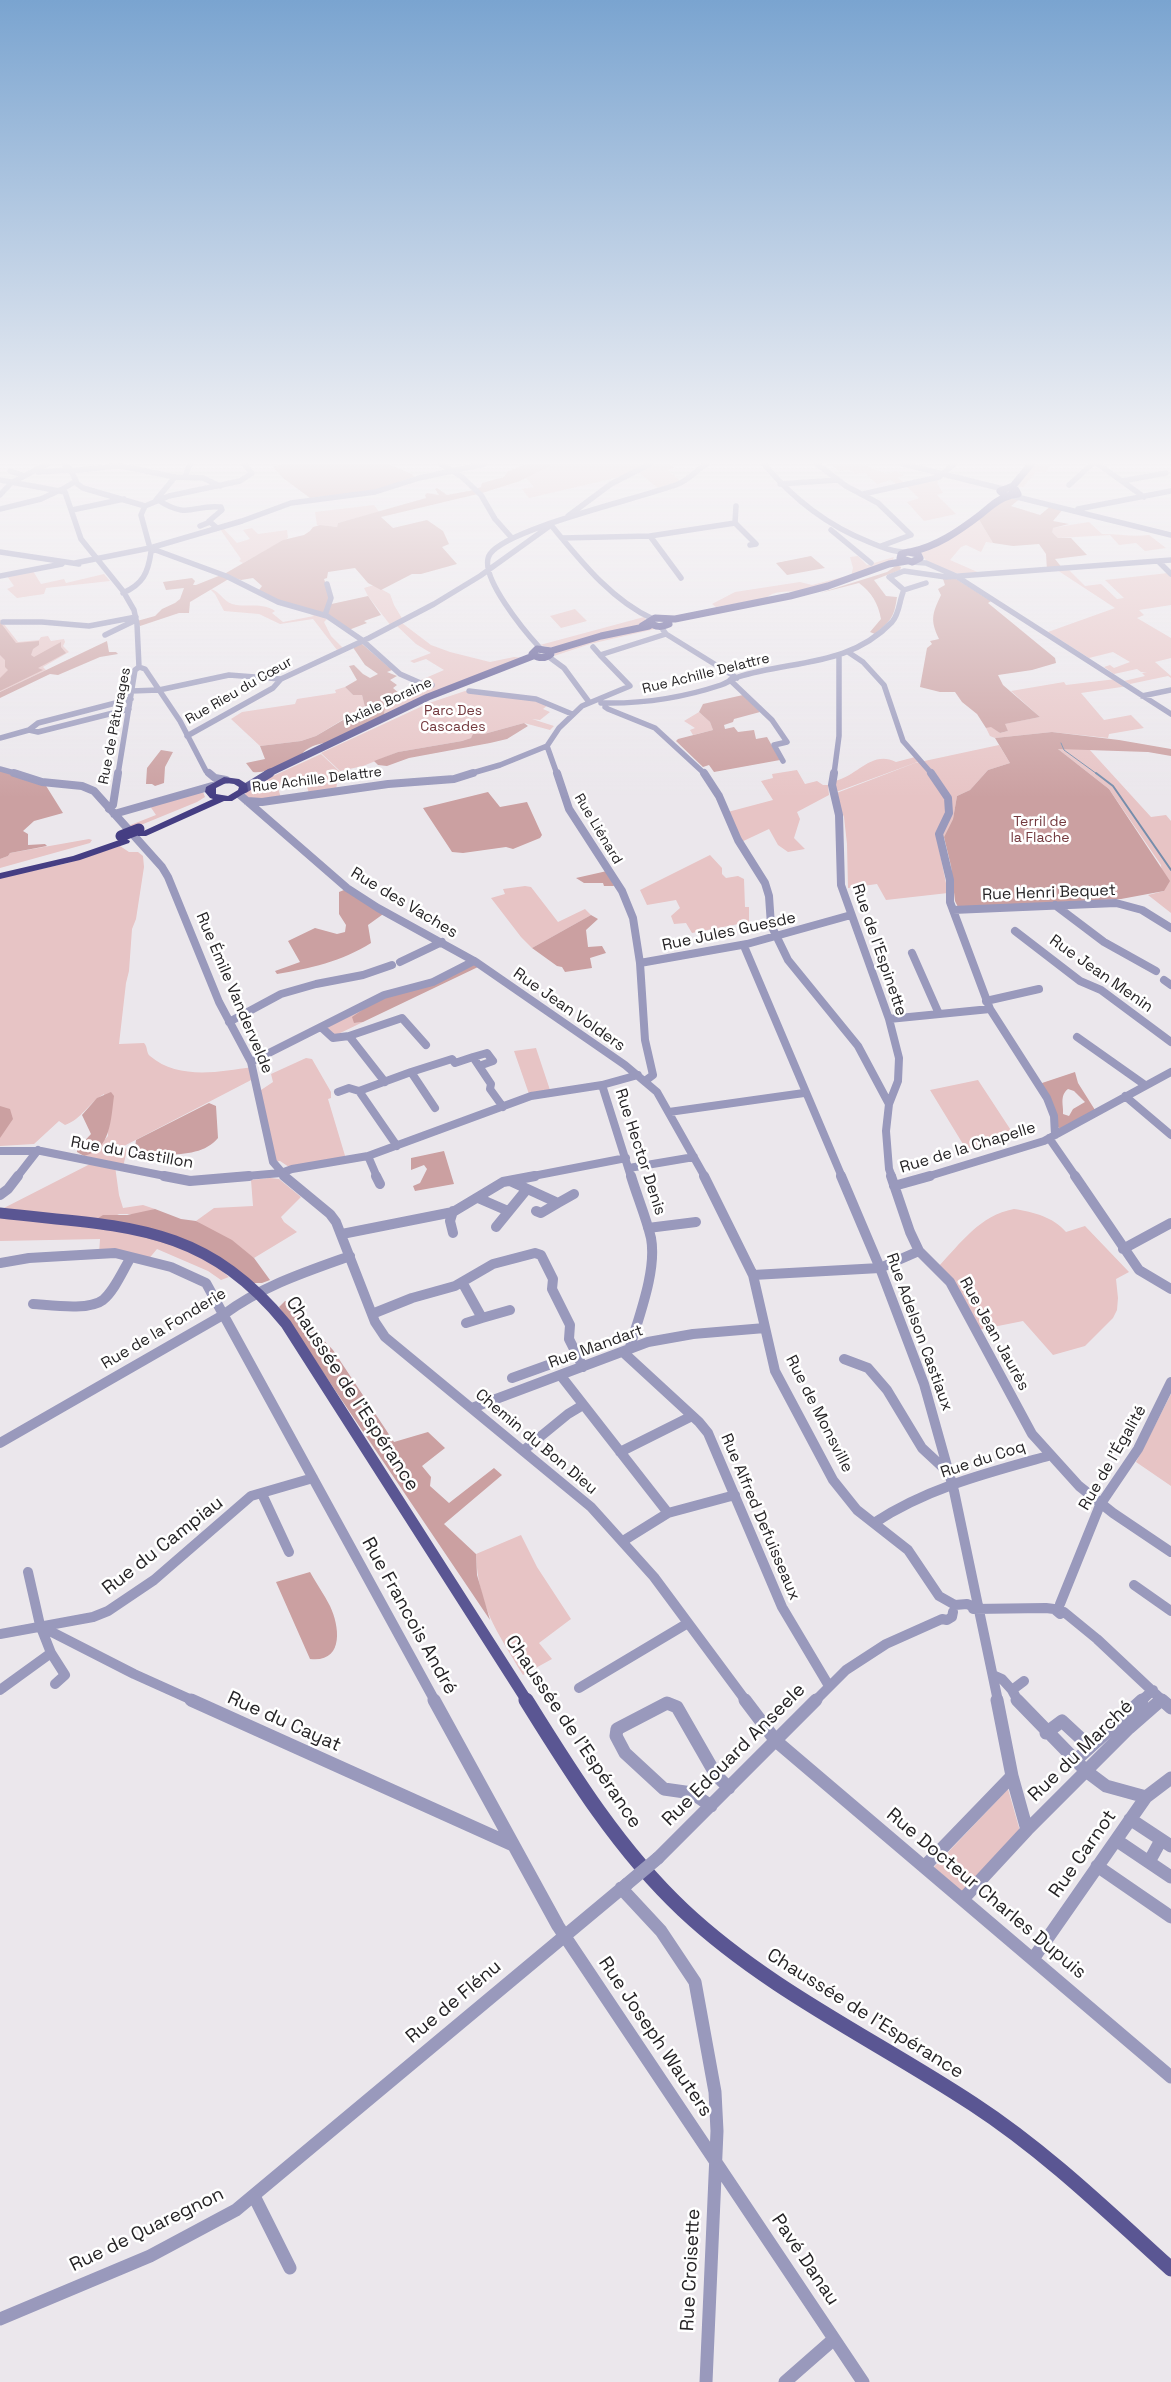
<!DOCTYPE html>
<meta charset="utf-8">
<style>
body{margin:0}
canvas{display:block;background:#ebe7ec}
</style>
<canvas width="1171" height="2382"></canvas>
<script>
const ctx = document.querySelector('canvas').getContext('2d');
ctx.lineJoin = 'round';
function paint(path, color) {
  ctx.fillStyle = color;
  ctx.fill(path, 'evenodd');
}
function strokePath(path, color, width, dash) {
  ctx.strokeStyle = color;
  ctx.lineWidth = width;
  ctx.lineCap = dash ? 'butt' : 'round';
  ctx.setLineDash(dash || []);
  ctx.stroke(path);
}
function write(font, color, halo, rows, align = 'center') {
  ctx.font = font + ' "Space Grotesk",sans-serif';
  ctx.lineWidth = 5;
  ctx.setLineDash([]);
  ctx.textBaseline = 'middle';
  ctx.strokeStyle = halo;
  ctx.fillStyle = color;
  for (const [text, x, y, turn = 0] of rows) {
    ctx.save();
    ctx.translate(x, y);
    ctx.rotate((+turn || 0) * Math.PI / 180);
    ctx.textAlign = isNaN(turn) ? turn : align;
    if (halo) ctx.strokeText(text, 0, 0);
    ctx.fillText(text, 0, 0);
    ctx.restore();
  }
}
paint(new Path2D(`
 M553,464H642L643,467L619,477L529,498L522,489L534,487L525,477Z
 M653,464H671L674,468L668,470L680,481L658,488L638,472Z
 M820,464H865C872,471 879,469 887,474L896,471L904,476L898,478L906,484L899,486L891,480L877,484L865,473L855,474L850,470L840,471L831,465Z
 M1031,464H1051L1045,473L1036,472L1023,487L1013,486Z
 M940,478L937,483L943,493L937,495L956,514L924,521L907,502L919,498L905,485Z
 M374,505L379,512L338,523L337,527L317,525L315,512Z
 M978,518L993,543L986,542L981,552L966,545L961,547L950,560L982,574C962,575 931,573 921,553Z
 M1089,522L1102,534C1118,534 1133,537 1149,535L1166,548L1145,551L1136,543L1119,545L1110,535L1058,538L1052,532V528Z
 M223,528L237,543L250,539L243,530L252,528L258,534L287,530L288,538L243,563L239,561L241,559L220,529Z
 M858,556L867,565L894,557L892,562L851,576L853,568L850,557Z
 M1068,569L1085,586L1101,584L1117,599L1124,598L1105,580L1168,573L1171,576V605L1139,610L1144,615L1137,618L1171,638V658L1155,662L1171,676V678L1168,676L1130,684L1124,681L1145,676L1142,673L1147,672H1141L1137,669L1114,674L1104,667L1110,665L1114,668L1130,662L1113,652L1089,658L1048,632L1115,608L1057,570Z
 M33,571L41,584L64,579L66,583L104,574L110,581L46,588L44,594L17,598L7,589L14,586L7,576Z
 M843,577L845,578C830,582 814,589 799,591C789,592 774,590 766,598L716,607L712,604L735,592L800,582L812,585Z
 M374,585L390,594L394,605L403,620L391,626L368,596L364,588Z
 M210,589C219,590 223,601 232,604C247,608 261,602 275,611L272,613L283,622L314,616L310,614L313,612L328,618L324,622L331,636L343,648L337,650L313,619L280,624L259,614L224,611L215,594Z
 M575,609L587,621L561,628L550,616Z
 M644,617L651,627L655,629L590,644L554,656L556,652L553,648L540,645Z
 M0,619L18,642L39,640L41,637L48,636L51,641L64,639L65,642L63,646L69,652L43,667L46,670L0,692Z
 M402,623L431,645L450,652L490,662L514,657L523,658L384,715L386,701L425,687L421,680L444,670L426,659L414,663L410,661L431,653L416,644L397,626Z
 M1116,679L1128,686L1081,693L1104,720L1131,715L1144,728L1109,734L1108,738L1052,732L995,738L990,736L986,728L991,726L1000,733L1008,731L1004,724L1040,717L1011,691L1064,682L1066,685Z
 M345,687L353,695H362L365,706L316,736L301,741L260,746L231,719L242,712L295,704L297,699L336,693L335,690Z
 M465,691L535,699L548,705L543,709L550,712L540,720L532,719L554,726L550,730L524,723L484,734H474L471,738L462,741L398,752L363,766L340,771L321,753L429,703Z
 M699,712L710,722L713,730L693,735L690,730L695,728L684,721Z
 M999,745L1010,763L988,770L970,790L957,796L953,819L944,837L937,839L948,893L886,900L877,884L848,888L847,844L844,817L834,794L915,763Z
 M1058,749H1089L1151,817L1166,815L1171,821V913L1148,895L1164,891L1161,865L1109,789Z
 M321,754L339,771L336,790L309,793L306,784L278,788L281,798L255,801L244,796L248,789L258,783Z
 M915,757L920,761L836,792L835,781C858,776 871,750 896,762Z
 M797,770L805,784L817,781L823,785H828L829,795L797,812L800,819L794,838L805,849L788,852L778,845L769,829L737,844L724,813L773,800L761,781L773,778L772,774Z
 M203,792L205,797L197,802L131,829L128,826L156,815L150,806Z
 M89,839L92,840L90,843L0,868V859L8,856L10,853Z
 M120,846L129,852H138L143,856L144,867L136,919L132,929L129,971L126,983L119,1044L144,1043C148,1047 146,1053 150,1056C178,1080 219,1072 252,1067L255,1078L124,1146L127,1150L123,1167L115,1166L119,1195L123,1208L143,1205L155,1209L140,1214H117L195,1248L229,1277L221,1280L208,1271L157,1249L147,1261L99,1254L100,1239L0,1241V1210L94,1162L84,1156L93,1152L108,1136L104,1094C88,1103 82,1119 65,1125L59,1121L34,1144L0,1146V878L68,863Z
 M710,855L722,868V874L726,878L738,876L744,879L745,907H749V922L692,933L686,923L674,924L671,916L680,908L676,900L647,905L640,890Z
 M525,886L531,887L558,922L585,909L591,915L532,948L521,937L491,898L505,894L503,889Z
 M377,1000L354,1023L363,1022L334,1036L326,1029L329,1025Z
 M536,1048L550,1090L529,1094L514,1051Z
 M306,1058L312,1059L331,1092V1098L328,1099L346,1159L292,1169L280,1161L273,1162L258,1092L273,1082L271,1074Z
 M978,1080L1016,1138L966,1149L930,1090Z
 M270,1178L279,1179L301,1197L281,1217L284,1222L297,1232L254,1258L196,1221L214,1208L253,1206L251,1180Z
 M1014,1209C1034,1212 1053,1217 1066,1232L1085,1226L1129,1272L1116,1279L1118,1298L1117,1310L1113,1318L1085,1346L1053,1355L1023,1321L978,1330L938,1267C961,1243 980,1215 1014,1209Z
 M1171,1394V1486L1136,1462Z
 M521,1535L537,1567L571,1619L539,1643L552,1659L523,1675C497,1632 478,1606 476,1554Z
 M1008,1789L1020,1831L962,1892L934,1867Z`), '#e7c4c5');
paint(new Path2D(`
 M282,464H388L412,474L414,477L376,490L310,498L283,478L273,467Z
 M526,464H553L520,481L482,493L381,517L393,528L427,520L443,531L449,544L442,547L457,564L421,574H412L381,590L368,583L355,568L328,572L327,578L324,579L330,596L327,605L368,596L381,615L364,621L367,623L346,631L328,618L280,603L259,590L262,586L253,578L241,580L232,577L190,602L189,613H179L140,626L137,621L155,616L162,609L175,603L180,599L184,588L166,590L163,582L192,578L195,581L193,585H196L226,573L283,540L304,535L310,531L313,527L320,525L337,527L338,523L426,498L425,495L427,493L439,495L435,489L437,488L447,495L474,490L481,487L482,483L504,477L507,472Z
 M1022,497L1011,506L1040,515L1052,505L1064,508L1053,521L1069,524L1053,528L1052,532L1058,538H1071L1087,555L1055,559L1063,569L1047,570L1046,554L1039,544L1013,546L993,543L978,518L1001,500Z
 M811,556L825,568L787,575L776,563Z
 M897,565L901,567L900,570L874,580L886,596L897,597C894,618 891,620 875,634L870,632L881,619C878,603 872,593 859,583L820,593L887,572Z
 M953,577L991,601L988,603L1055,658L1056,663L1032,670L998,675L1003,685L1040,717L1005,724L1008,731L1000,733L991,727L986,728L977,714L962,702L955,692H940L920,687L927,648L932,644L930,641L939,639C930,620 932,614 941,595L938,589L945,585L943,579Z
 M0,622L16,643L39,641V645L33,649L31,655L34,657L61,642V647L66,653L38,668L43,670L0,691V678L8,670L5,667V660L0,655Z
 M107,641L109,652H116L118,654L100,657L58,675L50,674L0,698V692Z
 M361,643L392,670L387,672L397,676L390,680L397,685L393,688L401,695L386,701L384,715L326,743C318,743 306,748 302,754C287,761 269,774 253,772L246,763L265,759L260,746L301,741L316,736L365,707L362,695H353L345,687L357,680L349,666L354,665L363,674L370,678L378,674L365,665L352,646Z
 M743,695L760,712L734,719L733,722L724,725L725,729L734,727L738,732L754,730L756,739L767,737L780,760L714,772L709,765L703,767L676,741L678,739L713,730L710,722L699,712L703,704Z
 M524,723L528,726L507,739L490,743L409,758L387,766L378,765L374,761L398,752L462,741L471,738L473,734H484Z
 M1052,732L1119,740L1171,749V756L1148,752L1058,749L1109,789L1170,881L1164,891L1121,899L958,907L955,901L951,866L944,837L953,819L957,796L970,790L988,770L1010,763L995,738Z
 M161,750L173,752L165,767L164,783L155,786L152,784H146L147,768Z
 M0,768L43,781L63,813L34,821L23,831L28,834V845L45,844L47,846L10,853L8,856L0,859Z
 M488,792L500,807L527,802L542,835L540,838L513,849L506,847L463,853L452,852L423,808Z
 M607,871L614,886H604L603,883H584L576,878Z
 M344,890L386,912L368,925L371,943C343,961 308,969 277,974L275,971L300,962L288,941L315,928L337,934L345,932L346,925L339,914V892Z
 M591,915L598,919L586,930L588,947L602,946L606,953L590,958L592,968L565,972L562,967L557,966L532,948Z
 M472,963L478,967L363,1022L354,1023L352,1017L377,1000Z
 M1075,1072L1078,1083L1095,1110L1061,1129L1056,1126L1039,1084ZM1068,1089L1074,1091L1085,1102L1073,1109L1069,1116L1063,1114C1064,1106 1059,1096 1068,1089Z
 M111,1092L114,1096C111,1118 111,1150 84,1156L77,1152V1149L91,1134L82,1115L97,1098Z
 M209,1103L216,1106L218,1138C201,1159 164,1154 140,1154L135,1149L136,1140Z
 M0,1106L10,1109L13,1119L0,1138Z
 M444,1151L454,1184L415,1191L413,1186L420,1183L427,1169L424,1165L411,1170V1158Z
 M155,1209L181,1219L196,1221L232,1240L254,1258L270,1280L262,1283H248L212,1257L92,1222L103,1215H127Z
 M285,1301L301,1309L311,1327L333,1350L394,1442L428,1432L445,1448L422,1466L431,1477L430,1486L449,1503L494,1468L502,1475L444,1524L476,1554L477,1575L490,1620L279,1307Z
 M310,1572C316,1583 324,1594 330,1606C340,1627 344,1663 310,1659L276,1582Z`), '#cba0a1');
strokePath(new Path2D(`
 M1061,743L1064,750L1097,774`), '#768dab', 1);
strokePath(new Path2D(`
 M1096,773L1113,786L1171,870`), '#768dab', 2);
strokePath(new Path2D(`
 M441,464L462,477L481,495L495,519L511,537
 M764,464C793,499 826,525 869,542C881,547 893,552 906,552
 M817,464L846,486L878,503L911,535L881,546
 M903,464L1003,489
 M1098,464L1144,497
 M10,471L25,476
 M72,471L115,466L126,467L175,477L203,478L220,486
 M38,472L71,470
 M185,476L190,464
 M0,480L65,492L81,539L123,591L134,610L137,624L139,667
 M1122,481L1166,473
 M75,482L83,488L145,506L141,515L150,548L226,576L278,602L327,616L362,640L400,674L425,685H432
 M780,484L837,480
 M1069,485L1092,464
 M61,490L76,481L70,469L64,464
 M863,494L939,477L954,464
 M0,495L11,483L47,464
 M1013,496L1171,535
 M156,500L175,477
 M158,500C189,520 193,504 221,507L222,510L209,521L217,528
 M145,506L169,496L240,481L252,473L244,464
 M0,509L41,499L60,490
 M1078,509L1171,491
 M72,510L124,499
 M568,516L611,484L650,464
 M735,523L736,506
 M551,525C580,560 611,600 653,619
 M200,526L210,522
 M831,530L871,563
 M650,536L735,523L756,544L750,545
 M562,538L650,536L681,578
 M0,552L79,564
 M912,562L926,563L956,576L1171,714
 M1159,562L1171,574
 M75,563L150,548L242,521L291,503L375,492L419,478L484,464
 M0,576L62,564
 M904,590L889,577L904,571L946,577L1171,560
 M123,593C143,584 148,573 151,552L154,550
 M325,615L331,598L327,584
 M3,622H42L89,626L136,617
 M663,630L666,634L737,678
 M105,635L136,620
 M593,647L600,655
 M540,648C527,634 476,574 490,554C508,528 642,498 678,484C688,480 697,470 706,464
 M848,652L863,662L884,685L903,741L932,774
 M549,657L564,668L589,702
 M139,667L145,669L180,721L206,771L210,774
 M730,680L772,720L787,742L774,745L783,761
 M131,691L159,690L229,675L281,679
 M469,691L536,699L572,714
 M1142,696L1171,690
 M601,703C641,704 682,698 721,685C727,683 732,679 738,677C792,660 849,667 892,622C900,613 899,600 904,590L926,583
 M606,703L605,707L608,709L655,728L705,774
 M29,730L38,732L129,709
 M187,736L273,688L281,679L369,638L434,604L480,576L551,525
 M0,738L29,730L38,723L131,699
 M547,746L557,774
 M0,769L18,774
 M118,774L135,670L139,667
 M469,774L500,765L547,746L559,728L582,706L630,686L600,655L666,634
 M834,774L839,736V655`), '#9999bc', 5.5);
strokePath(new Path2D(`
 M14,773L42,782L82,786L94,791L162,867L168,877L219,1002L251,1062L273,1162L286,1177
 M209,773L215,778L226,780
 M557,773L569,809L622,891L633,918L640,963L645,1040L653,1075L645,1081
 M704,773L719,796L738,840L765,883L769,896L771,925L788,960L858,1046L889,1104
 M834,773L832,785L839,815L841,885L889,1019L899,1058L898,1081L889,1104L886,1131L889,1169L892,1177
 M931,773L948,798L949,813L939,834L950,880V902L990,1009L1047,1098L1054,1116L1055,1135
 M240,795L347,888L378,908L476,962L625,1065L657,1092L705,1177
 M247,801L262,802L388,784L454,779L473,773
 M109,809L113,805L118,773
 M114,814L212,786
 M1055,905L1104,942L1156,971
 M953,910L1116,903L1142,910L1171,928
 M1015,931L1080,981L1101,990L1171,1042
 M744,946L842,1177
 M912,953L939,1014
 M400,962L442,942
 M640,963L747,944L851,915
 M1164,980L1171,985
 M986,1001L1039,989
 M889,1019L990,1009
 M229,1022L281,994L316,984L363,975L392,965
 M321,1027L333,1038L349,1036L385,1082
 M349,1036L402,1018L426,1045
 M1077,1037L1145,1085
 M473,1057L487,1053L493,1061L479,1066
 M251,1062L384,995L433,982L474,961
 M411,1072L452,1059L455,1063L473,1057L491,1084L490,1089L503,1107
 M602,1085L631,1177
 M338,1092L349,1088L359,1091
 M1125,1096L1171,1135
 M669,1112L804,1093
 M1049,1138L1076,1177
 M397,1146L359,1091L411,1072L435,1108
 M0,1151H41L170,1177
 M368,1156L377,1177
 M629,1168L694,1157
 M17,1177L38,1150
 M235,1177L281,1173L292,1169L368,1156L531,1096L602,1085L638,1075
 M528,1177L626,1158
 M926,1177L1044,1141L1171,1072`), '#9999bc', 8);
strokePath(new Path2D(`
 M164,1176L190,1181L249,1176
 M284,1176L330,1214L336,1222L375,1322L385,1337L591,1507L654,1577L746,1701
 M376,1176L380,1184
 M704,1176L753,1275L775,1371L833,1480L857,1510L908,1550L939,1596L955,1605L967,1604L977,1608
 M841,1176L880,1268L924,1384L954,1491L998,1701
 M891,1176L910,1232L919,1251L950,1282L1032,1434L1079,1486L1113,1513L1171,1552
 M1075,1176L1139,1270L1171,1289
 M510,1181L558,1203L574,1194
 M894,1186L930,1176
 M0,1195L8,1189L18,1176
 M478,1198L508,1211
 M453,1211L450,1221L453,1233
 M536,1211L541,1213L558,1203
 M496,1227L527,1189
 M648,1228L696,1222
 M342,1234L453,1212L503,1182L535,1176
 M1123,1249L1171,1223
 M0,1263L29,1258L115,1253L171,1267L206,1283L435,1701
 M753,1275L880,1268L919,1251
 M462,1282L482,1318L510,1310
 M33,1304C50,1305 89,1311 103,1300C115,1290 123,1270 131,1257
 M372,1314L412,1298L455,1286L493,1264L535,1253L541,1255L553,1279L552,1289L570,1325L569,1339L583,1367
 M466,1323L482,1318
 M630,1347C639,1316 657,1270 651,1238C646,1217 637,1196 631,1176
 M624,1353L699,1422L708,1433L782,1607L829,1686
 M844,1359L868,1368L887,1390L922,1448L950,1474
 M561,1376L668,1513
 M512,1378L576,1355
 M472,1408L648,1342L693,1334L765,1328
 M0,1443L223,1315C262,1286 305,1272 350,1256
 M524,1450L568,1414L583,1405
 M620,1452L692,1416
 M262,1494L289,1552
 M874,1523C927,1488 987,1473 1048,1456
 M623,1541L668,1513L735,1495
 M1134,1585L1171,1611
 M1060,1604L1100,1505L1138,1449L1171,1382
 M973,1609L1046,1608L1054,1609L1060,1614L1064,1612L1097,1639L1163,1701
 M42,1627L134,1674L194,1701
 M0,1634L93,1617L108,1611L154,1580L251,1496L313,1478
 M51,1653L65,1675L55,1684
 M993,1675L1002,1679L1012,1690
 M579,1688L688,1623
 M0,1690L51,1653L40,1625L28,1572
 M815,1701L846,1670L886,1644L942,1619L947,1620L952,1617L953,1612
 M1018,1701L1012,1690L1024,1681
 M1141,1701L1153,1690
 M1160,1701L1162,1699`), '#9999bc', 10);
strokePath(new Path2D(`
 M191,1700L513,1845
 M434,1700L558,1926L863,2382
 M745,1700L776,1741L1171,2077
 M997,1700L1012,1776
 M1017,1700L1086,1771L1106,1786L1146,1797
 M1162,1700L1171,1708
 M1046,1733L1062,1721L1090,1747
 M1076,1760L1142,1700
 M711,1806L692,1793L664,1789L625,1753L616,1736L617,1729L667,1703L677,1707L716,1775L729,1788
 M1130,1819L1171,1846
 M1027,1830L1129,1728L1161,1700
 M1116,1840L1171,1877
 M658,1858L816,1700
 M1149,1862L1161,1840
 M1097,1866L1171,1917
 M924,1867L1012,1776L1027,1830L963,1899
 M621,1888L661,1931L695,1982L715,2092L717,2131L706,2382
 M1033,1959L1146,1797L1171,1778
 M254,2196L290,2268
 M0,2319L150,2256L236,2210L627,1884
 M785,2382L834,2339`), '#9999bc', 13);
strokePath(new Path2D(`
 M1008,488L1016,490L1018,494L1006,496L1000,491Z
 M1008,488L1013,486L1031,464
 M908,552L918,554L920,558L912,562L900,558L901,554Z
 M910,552C936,547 959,531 980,515C989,508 997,499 1009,496
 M650,622C656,628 661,627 669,624L665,619
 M642,626L655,618L675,619L790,596L828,586L889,564L907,561
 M537,649L551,651V654C545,659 538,658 532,654Z
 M551,651L601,636L649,626
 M267,774L428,697L533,656`), '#5a5693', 7);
strokePath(new Path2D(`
 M244,789L270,773`), '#5a5693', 9);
strokePath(new Path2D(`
 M0,1213C121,1227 202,1221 286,1324L527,1701`), '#5a5693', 11);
strokePath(new Path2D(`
 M526,1700C572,1774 619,1850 683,1910C768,1990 876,2040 973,2104C1045,2151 1107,2211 1171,2269`), '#5a5693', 15);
paint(new Path2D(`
 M224,777L239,779L247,784L248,791L232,801H224L146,836H138L137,834L213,799L210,798L205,792L206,787ZM226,783L234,784L239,787L238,790L228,796L216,794V788Z
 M125,838L130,841L129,843L80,860L0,879V873L73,856Z`), '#453e83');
strokePath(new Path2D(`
 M627,1884L658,1858`), '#9999bc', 13);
strokePath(new Path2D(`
 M121,836L139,829`), '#453e83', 11);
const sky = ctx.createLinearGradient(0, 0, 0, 798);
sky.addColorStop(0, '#7aa4d0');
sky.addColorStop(0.58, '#f6f4f6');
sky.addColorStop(1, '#f6f4f600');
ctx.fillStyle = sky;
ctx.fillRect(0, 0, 1171, 798);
write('14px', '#262426', '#fff', [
 ["Rue Achille Delattre",706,674,-14],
 ["Rue Rieu du Cœur",239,691,-30],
 ["Axiale Boraine",388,702,-25],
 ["Rue de Pâturages",115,726,-79],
 ["Rue Achille Delattre",317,780,-7],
 ["Rue Liénard",598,829,59]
]);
write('14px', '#73393e', '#fff', [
 ["Parc Des",453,711],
 ["Cascades",453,727],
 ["Terril de",1040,822],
 ["la Flache",1040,838]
]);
write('16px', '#262426', '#fff', [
 ["Rue Henri Bequet",1049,893,-2],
 ["Rue des Vaches",404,903,31],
 ["Rue Jules Guesde",729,932,-12],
 ["Rue de l'Espinette",879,950,71],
 ["Rue Jean Menin",1101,974,35],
 ["Rue Émile Vandervelde",234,993,67],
 ["Rue Jean Volders",569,1010,35],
 ["Rue de la Chapelle",968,1148,-17],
 ["Rue Hector Denis",640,1152,72],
 ["Rue du Castillon",132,1153,10],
 ["Rue de la Fonderie",164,1329,-31],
 ["Rue Adelson Castiaux",919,1332,70],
 ["Rue Jean Jaurès",994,1334,61],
 ["Rue Mandart",596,1347,-20],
 ["Rue de Monsville",819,1414,63],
 ["Chemin du Bon Dieu",536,1442,40],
 ["Rue de l'Égalité",1113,1458,-60],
 ["Rue du Coq",983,1460,-18],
 ["Rue Alfred Defuisseaux",760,1517,67]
]);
write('19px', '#262426', '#fff', [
 ["Chaussée de l'Espérance",352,1394,57],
 ["Rue du Campiau",163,1546,-38],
 ["Rue Francois André",409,1616,61],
 ["Rue du Cayat",284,1722,24],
 ["Chaussée de l'Espérance",573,1732,56],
 ["Rue du Marché",1081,1751,-44],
 ["Rue Edouard Anseele",734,1755,-45],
 ["Rue Carnot",1083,1854,-55],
 ["Rue Docteur Charles Dupuis",986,1894,40],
 ["Rue de Flénu",454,2002,-40],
 ["Chaussée de l'Espérance",865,2014,32],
 ["Rue Joseph Wauters",655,2037,56],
 ["Rue de Quaregnon",147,2230,-26],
 ["Pavé Danau",805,2260,56],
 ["Rue Croisette",691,2270,-87]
]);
</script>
